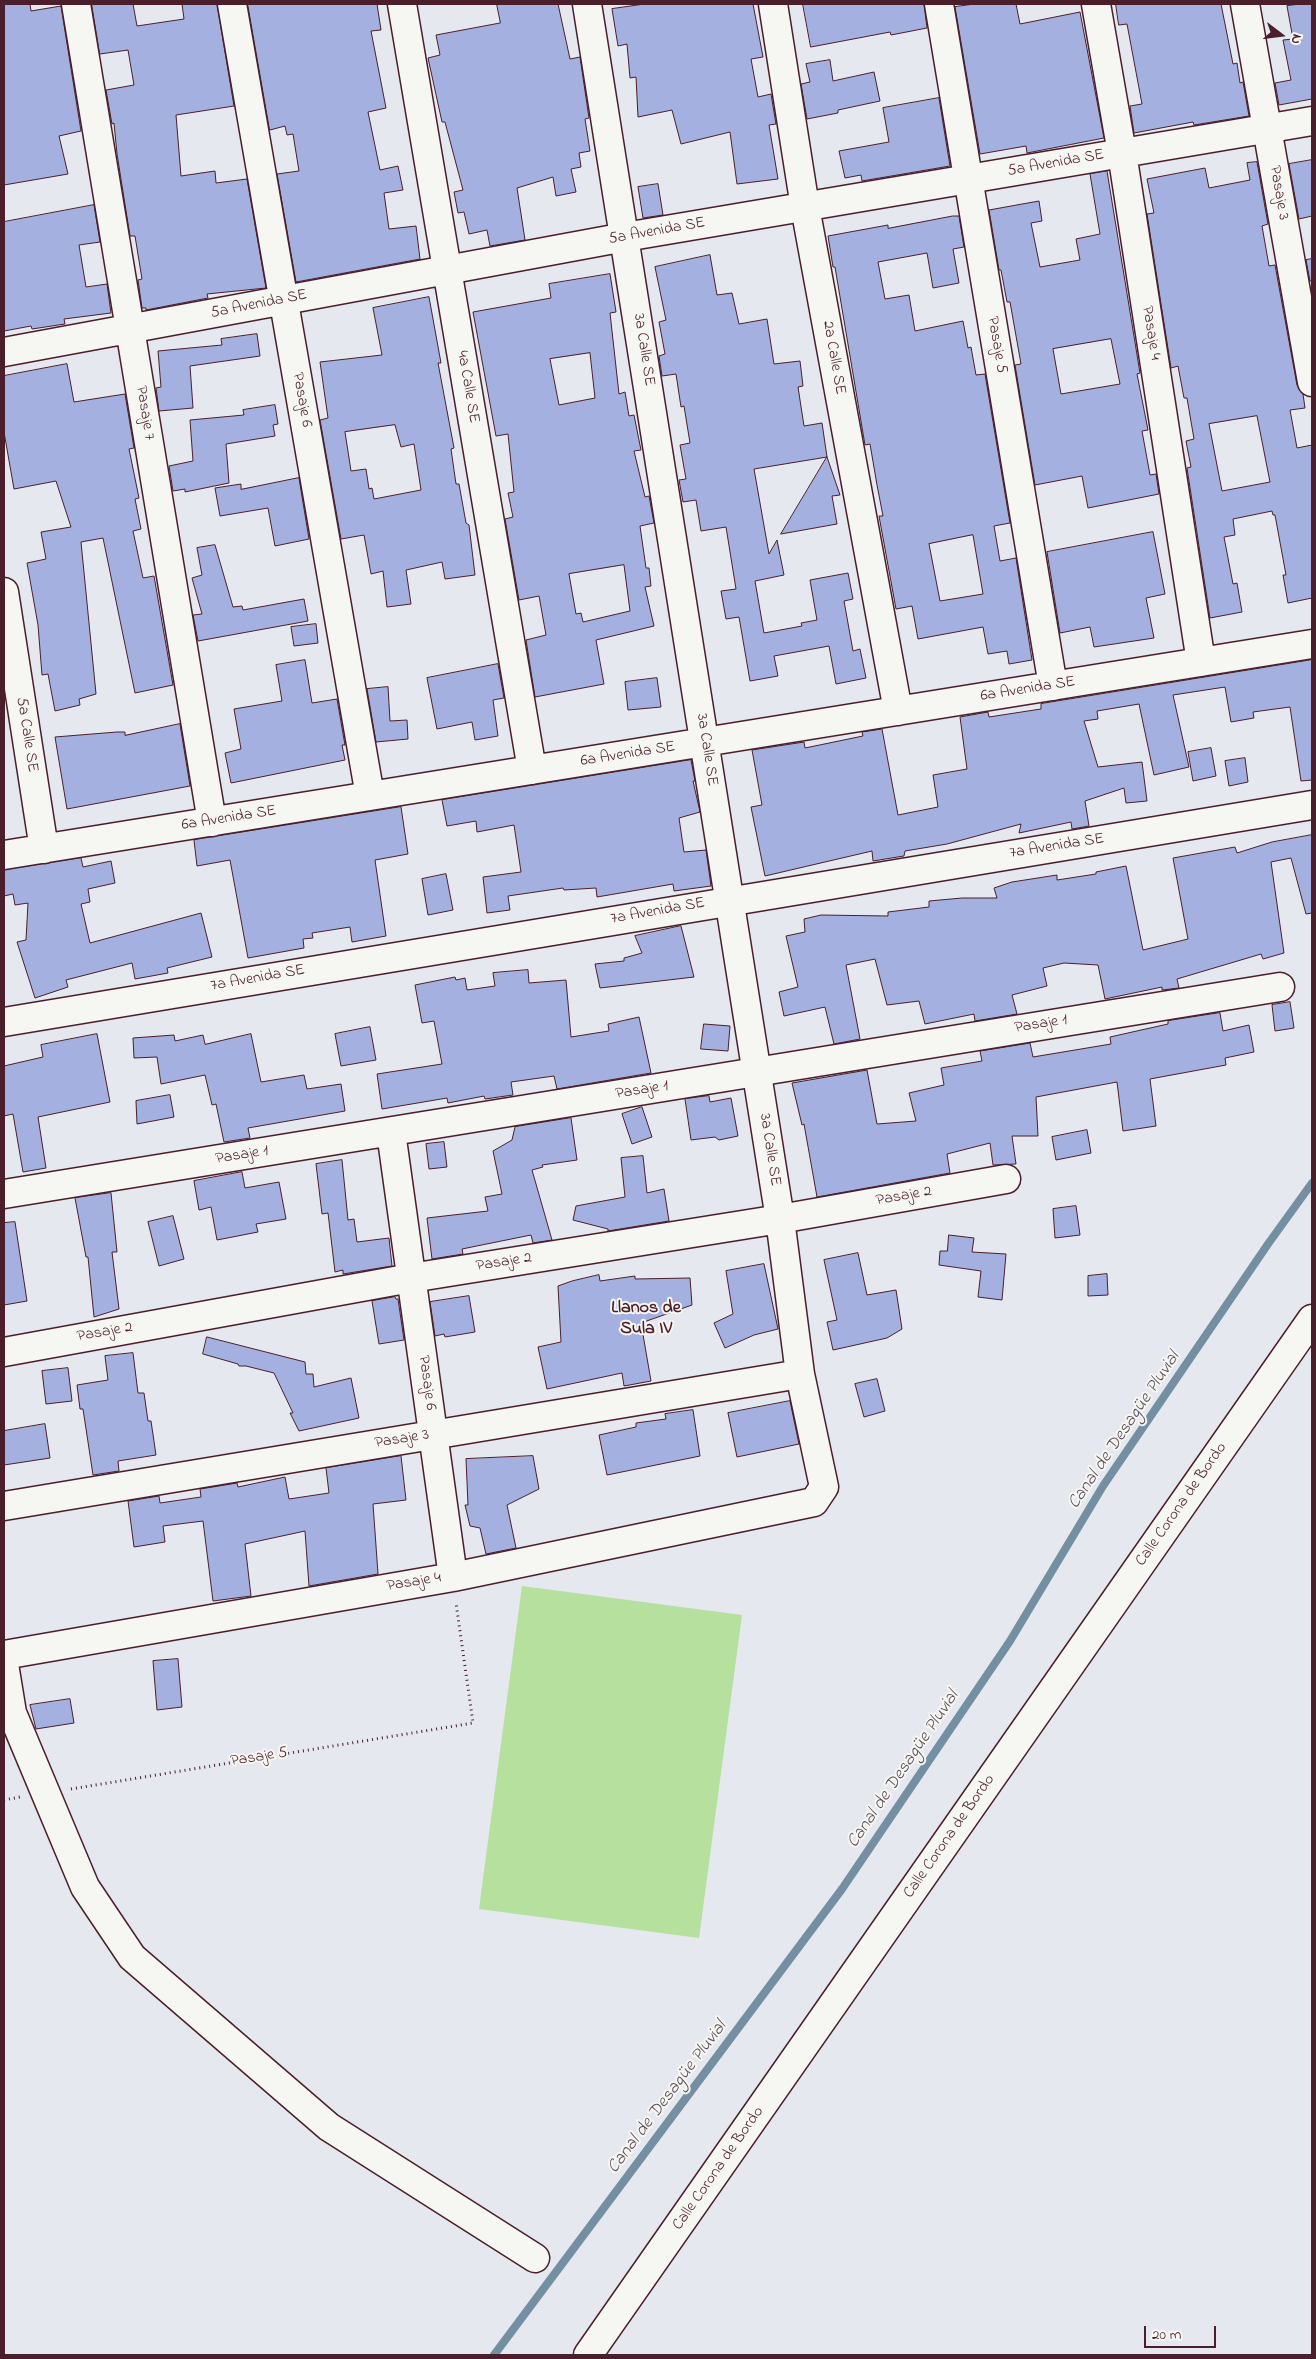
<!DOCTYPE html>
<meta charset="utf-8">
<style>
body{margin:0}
#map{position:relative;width:1316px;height:2359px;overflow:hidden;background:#e5e8ee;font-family:"Indie Flower",sans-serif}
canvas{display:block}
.frame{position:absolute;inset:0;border:5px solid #4a1f2b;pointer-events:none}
.north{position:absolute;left:1256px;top:10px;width:50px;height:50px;-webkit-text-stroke:4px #f6f6f2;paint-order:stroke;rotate:105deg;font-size:14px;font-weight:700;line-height:20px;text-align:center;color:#4a1f2b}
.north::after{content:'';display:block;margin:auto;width:18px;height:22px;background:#4a1f2b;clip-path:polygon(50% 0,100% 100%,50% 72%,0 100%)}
.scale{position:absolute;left:1144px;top:2326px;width:72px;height:22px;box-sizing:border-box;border:2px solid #4a1f2b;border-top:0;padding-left:6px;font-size:15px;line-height:18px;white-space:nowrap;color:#4a1f2b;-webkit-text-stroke:4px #f6f6f2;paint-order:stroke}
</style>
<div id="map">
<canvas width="1316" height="2359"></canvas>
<div class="frame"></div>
<div class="north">N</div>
<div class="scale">20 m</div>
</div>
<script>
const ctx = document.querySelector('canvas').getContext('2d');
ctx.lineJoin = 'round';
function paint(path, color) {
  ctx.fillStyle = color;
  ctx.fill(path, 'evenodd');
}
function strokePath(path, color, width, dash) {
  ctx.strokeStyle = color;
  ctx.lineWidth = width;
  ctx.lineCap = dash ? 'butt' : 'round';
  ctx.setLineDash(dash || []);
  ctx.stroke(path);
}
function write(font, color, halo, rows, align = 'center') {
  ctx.font = font + ' "Indie Flower",sans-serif';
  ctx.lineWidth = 4;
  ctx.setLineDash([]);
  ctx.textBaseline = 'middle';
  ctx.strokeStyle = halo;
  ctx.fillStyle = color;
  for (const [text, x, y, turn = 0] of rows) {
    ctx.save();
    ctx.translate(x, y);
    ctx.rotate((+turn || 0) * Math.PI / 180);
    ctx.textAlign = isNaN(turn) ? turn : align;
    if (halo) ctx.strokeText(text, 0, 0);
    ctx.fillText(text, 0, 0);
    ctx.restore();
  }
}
paint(new Path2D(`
 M522,1586L742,1615L699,1938L479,1909Z`), '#b5e09e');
strokePath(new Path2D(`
 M494,2355L842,1889L1010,1641L1103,1486L1268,1244L1312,1183`), '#738fa1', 8);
const building = new Path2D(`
 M4,4H30L31,11L61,6L81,131L59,136L68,174L4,185Z
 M92,4H133L137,26L184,19L182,4H217L234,106L176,115L181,176L215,171L216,183L247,179L266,288L207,294L208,298L146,310V308H142L138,280L142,279L135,236H130L117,154L114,123L112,124L106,90L134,85L128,50L100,54Z
 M248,4H377L381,30L371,31L386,108L368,112L380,170L398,166L403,190L384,193L389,229L416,226L420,259L296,282L277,174L299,171L293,134L287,135L285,126L270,130Z
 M497,4H558L570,59L580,57L589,118L585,119L590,151L579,153L581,167L571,169L576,192L556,196L553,177L517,188L525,240L490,246L487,230L469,234L464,212L458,213L454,192L463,190L445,122H442L428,58L440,55L436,35L500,23Z
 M645,4H753L763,57L751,59L758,97L771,94L776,124L769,125L778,179L737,184L730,132L681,144L672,110L638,117L636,77L630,78L627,44L618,46L612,9Z
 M803,4H924L927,28L891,35L890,32L811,47Z
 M975,4H1016L1020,24L1080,12L1104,138L1027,153L1026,146L980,154L955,7Z
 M1116,4H1221L1233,64L1237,63L1240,83L1243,82L1249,116L1194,125L1193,122L1134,133L1130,106L1142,104L1127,24L1119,25Z
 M1301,4H1312V99L1279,105L1275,83L1291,80L1283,40L1293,39L1287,6Z
 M830,60L833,81L874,72L880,101L838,110V113L807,119L801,84L810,82L806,64Z
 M939,98L950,166L862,181L861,175L845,178L839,151L889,142L883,108Z
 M1312,160V216L1299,219L1289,164Z
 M1257,162L1268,224L1262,226L1269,266L1275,265L1297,385L1303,394L1305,408L1290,410L1297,448L1312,445V598L1288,603L1283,575H1286L1275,515H1273L1272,511L1233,519L1235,535L1224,537L1233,584L1237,583L1242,612L1210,618L1187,468L1191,467L1186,441L1194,439L1187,398H1184L1178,366L1171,368L1147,214L1154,213L1147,179L1205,168L1209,188L1250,180L1247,163ZM1257,416L1270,482L1222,491L1209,424Z
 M1107,171L1140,373L1137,374L1148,430L1142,431L1150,475L1156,474L1159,494L1088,508L1082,476L1035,485L1015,365L1021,364L1010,302H1007L1001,270H999L989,210L1039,201L1042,221L1031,223L1040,267L1080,260L1076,239L1100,234L1090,174ZM1111,339L1120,384L1061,394L1053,349Z
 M658,184L663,215L643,218L638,187Z
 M94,205L100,242L79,245L86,287L107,284L111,313L64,319L65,324L32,329L31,326L4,331V222Z
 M953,216H959L964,247L953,249L959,283L933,288L927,253L878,262L885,299L909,295L915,331L963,321L968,348L971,347L976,375L985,374L1010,523L994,526L1000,561L1016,558L1032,660L1009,664L1007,651L988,654L983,627L918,639L912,606L896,609L879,516H883L877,485L870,444L865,445L835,267H833L828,236L888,225V228ZM973,535L983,594L940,601L929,544Z
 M710,255L717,295L732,293L739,324L767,319L774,364L800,361L803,386L798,387L804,426L822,423L827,457L754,469L769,554L777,540L784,575L755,581L764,633L802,626L801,623L817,620L810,580L848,573L853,599L844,601L853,651L860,649L866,678L836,684L829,646L774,656L778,676L750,681L739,617L726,619L721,591L736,589L726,527L701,531L696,500L683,502L679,480L686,479L680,445L690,443L684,406L681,407L676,374L662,376L659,356L665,354L659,322L666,320L655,267Z
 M1312,259V281H1310L1306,260Z
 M610,274L616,312L610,313L619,394L625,392L629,416L634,415L641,450L634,451L645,497L649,496L654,523L640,526L646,568H649L651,586L645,587L654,626L596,640L604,684L535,697L526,640L546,635L539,596L519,600L505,519L513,517L508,493L514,492L508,434L496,436L473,312L551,298L549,284ZM590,353L595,398L559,405L550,359ZM624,565L630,611L583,622L581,613L576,614L569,574Z
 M429,297L441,363H438L454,448L451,449L456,484H459L466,523L469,525L475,575L445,579L442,562L406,570L411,604L387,607L383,571L371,574L364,535L341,539L320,420L328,418L320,362L382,355L373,308ZM395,425L401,447L414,444L421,490L374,499L372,488L369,489L366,469L351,471L345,432Z
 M257,334L260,356L190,366L193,408L159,411L156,388L161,387L158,351L222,345L221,339Z
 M67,364L74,402L125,394L134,448L129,449L139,498L135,499L141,529L133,531L143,578L154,576L173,685L135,693L103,538L81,542L96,694L79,699L80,705L55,711L48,674L42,675L38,625L27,563L46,559L41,532L71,527L56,481L14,489L4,432V376Z
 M275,405L278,424L273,425L275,436L226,444L229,483L185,492V489L173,491L169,466L193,461L190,420L244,415L243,410Z
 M827,457L840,495L832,496L837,524L781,534Z
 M299,478L309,539L275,546L268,508L220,516L215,488L241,484V489Z
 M1153,532L1165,594L1146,598L1154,638L1094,647L1090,627L1060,633L1047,552Z
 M215,545L233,607L242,606L243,610L304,599L308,621L198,641L193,615L202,614L192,578L202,575L197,548Z
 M316,624L318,643L294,646L291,627Z
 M305,660L312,703L337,699L345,745H342L345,760L231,783L225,753L241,749L234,709L282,701L276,665Z
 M1312,660V780L1301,781L1290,707L1253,712L1254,718L1231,722L1225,687L1173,695L1189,767L1154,775L1139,704L1097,711L1098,719L1084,721L1098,767L1142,762L1147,801L1126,803L1124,788L1085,801L1089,826L1072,829L1071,822L1019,833L1021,824L947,844L905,851L904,856L873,861L872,851L765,876L751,807L762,805L752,750L804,742L805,748L863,736L862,732L882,729L898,815L938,807L933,775L967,769L960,717L988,712L989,717L1041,709V704Z
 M498,664L504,698L493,700L498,736L475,740L472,722L437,729L427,678Z
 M657,678L661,707L628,710L625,682Z
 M388,687L390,721L407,720L408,739L376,742L367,689Z
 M180,724L190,786L67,809L55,737L117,732H125V735Z
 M1211,748L1216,776L1193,781L1188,752Z
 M1245,758L1248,782L1229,786L1225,761Z
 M691,760L695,781H693L700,812L679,818L684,852L706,850L711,886L674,891L673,884L597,897L596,888L564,890L563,888L508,896L510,910L487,913L483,877L521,872L514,825L477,832L476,821L447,826L442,800Z
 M401,807L408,854L375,860L386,936L352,942L350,927L312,933L313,938L303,939L304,948L248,958L230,860L197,866L194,840Z
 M1312,835V913L1306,914L1291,858L1271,862L1284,953L1263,959L1261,954L1177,979L1179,988L1162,990V987L1105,999L1098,965L1064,963L1043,968L1047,986L1012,995L1017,1014L975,1021L974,1014L925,1024L919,1001L887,1005L875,959L846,965L860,1039L834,1044L825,1007L784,1016L779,992L798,987L786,936L805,932L804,919L821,915L888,916V912L929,907V901L962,898H997L994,888L1012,882L1057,875V880L1096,874V872L1126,866L1143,950L1188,939L1173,858L1235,847L1237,853L1272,842Z
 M81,858L83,867L111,861L115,883L88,889L90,902L81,904L90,943L201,913L212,957L167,968L168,973L135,979L132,963L66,980L68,987L35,998L17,942L26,940L28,903L15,905L13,894L4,896V870Z
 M446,874L453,910L428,915L422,879Z
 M681,926L694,977L600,988L595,964L624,961V958L642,953L635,936Z
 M528,970L529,983L566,980L571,1037L609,1031L608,1024L639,1017L651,1073L557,1089L554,1076L511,1082L513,1095L485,1099L484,1096L448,1103L447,1098L382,1109L377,1074L442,1064L434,1021L422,1023L415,985L455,977L456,980L465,978L467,990L495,986L493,973Z
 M1290,1002L1294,1028L1275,1031L1272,1005Z
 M1220,1013L1223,1031L1249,1025L1254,1052L1225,1058L1226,1065L1150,1079L1156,1126L1123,1131L1117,1082L1036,1097L1038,1136H1012L1016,1164L993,1165L990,1143L947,1154L950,1173L817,1197L804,1124L802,1125L792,1083L867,1070L877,1124L916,1121L909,1093L944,1085L941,1068L982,1061L980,1051L1030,1043L1033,1057L1111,1044L1110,1037L1168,1024V1021Z
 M704,1024L730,1026L728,1051L701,1049Z
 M370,1027L376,1060L341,1066L335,1034Z
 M97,1034L110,1102L38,1117L46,1168L23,1172L13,1114L4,1116V1066L43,1057L41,1045Z
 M251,1034L261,1082L304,1075L307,1089L341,1084L345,1111L248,1128L250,1138L224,1142L216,1104L212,1105L205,1075L161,1084L157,1057L134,1058L133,1038L174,1035L175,1041L203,1035L205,1044Z
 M170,1095L174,1117L137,1124L136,1101Z
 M709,1096L710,1102L731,1098L738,1136L719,1140L715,1137L691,1140L685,1099Z
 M642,1107L652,1137L632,1144L622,1114Z
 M571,1118L577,1160L542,1165L543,1167L532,1170L552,1240L533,1243L531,1235L462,1249L463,1254L432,1259L427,1218L488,1211L485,1197L502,1194L493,1151L512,1140L515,1127Z
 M1087,1130L1091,1153L1056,1160L1052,1137Z
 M444,1142L447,1167L429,1169L426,1144Z
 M643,1156L647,1193L664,1189L669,1221L608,1231V1229L573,1220L576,1206L625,1197L621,1158Z
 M342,1160L348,1220L354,1219L357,1242L389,1238L392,1266L343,1274V1270L335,1272L328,1213L322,1214L316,1164Z
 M242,1172L245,1188L279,1182L286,1219L256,1224L258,1232L217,1240L211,1207L199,1210L194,1181Z
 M111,1193L117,1252H112L119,1309L94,1317L88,1257H86L75,1198Z
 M1076,1206L1080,1235L1055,1238L1053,1209Z
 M173,1216L184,1259L159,1266L148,1222Z
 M15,1222L27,1301L4,1305V1223Z
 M949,1235L974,1238L972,1252L1006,1254L1002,1300L978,1297L981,1271L939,1265L940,1251H947Z
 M858,1253L867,1295L896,1290L902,1329L887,1338L833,1350L827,1322L837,1320L824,1260Z
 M764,1264L778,1329L754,1335L725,1348L714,1323L733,1314L726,1271Z
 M1107,1274L1108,1295L1088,1296V1276Z
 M599,1275L600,1281L635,1276V1279L690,1278L692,1305L641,1323L651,1381L624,1386L622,1373L547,1389L538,1347L561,1342L558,1286L572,1281Z
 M469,1296L475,1332L445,1337L444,1334L435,1336L430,1302Z
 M395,1297L396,1299H398L404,1340L379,1344L372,1301Z
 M207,1337L305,1362L306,1374H313L314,1387L351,1378L359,1418L299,1431L290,1413H293L274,1373L246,1366H239L238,1364L203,1354Z
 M133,1353L138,1393H144L148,1421H151L156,1455L118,1461L119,1471L93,1475L83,1409H80L77,1385L108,1380L105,1356Z
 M68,1368L72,1401L46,1404L42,1371Z
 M877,1379L885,1411L864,1417L855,1384Z
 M790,1401L799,1444L737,1457L728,1413Z
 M693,1410L700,1456L607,1475L599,1435L636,1427V1423L666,1419L665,1414Z
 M45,1424L50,1458L4,1465V1431Z
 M401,1456L406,1500L373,1504L378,1574L309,1586L305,1531L245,1544L251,1596L213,1601L203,1521L163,1526L165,1542L134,1547L128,1501L159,1496L160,1503L201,1497L200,1489L237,1483L238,1487L285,1477L289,1499L329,1493L326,1468Z
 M533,1456L539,1489L507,1505L516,1548L486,1554L480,1528L470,1526L465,1505H468L466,1459Z
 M178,1659L182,1707L157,1710L153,1661Z
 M70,1699L74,1723L36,1729L30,1705Z`);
paint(building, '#a3b0e0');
strokePath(building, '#4a1f2b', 1);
const minor = new Path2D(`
 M76,4L212,822
 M232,4L370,796
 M402,4L532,770
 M773,4L805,207L898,711
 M939,4L1053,686
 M1096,4L1122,153L1201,662
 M1245,4L1312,382
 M4,352L625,237L1312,121
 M4,592L44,849
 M4,855L1312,644
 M4,1022L1312,805
 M391,1132L453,1577
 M4,1194L1280,987
 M4,1352L411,1278L780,1219L1006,1179
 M4,1506L800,1374
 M4,1655L453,1577L814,1502L824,1487L800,1374L780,1219L587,4
 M4,1664L12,1713L85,1887L132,1957L329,2127L535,2258
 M588,2355L1312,1319`);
strokePath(minor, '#4a1f2b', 31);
strokePath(new Path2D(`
 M71,1789L473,1723L456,1603
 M4,1800L20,1797`), '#4a1f2b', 3, [1, 4]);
strokePath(minor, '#f6f6f2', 28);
write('16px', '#4a1f2b', '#f6f6f2', [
 ["5a Avenida SE",1056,164,-10],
 ["Pasaje 3",1278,193,80],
 ["5a Avenida SE",657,232,-10],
 ["5a Avenida SE",259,305,-11],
 ["Pasaje 4",1150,333,81],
 ["Pasaje 5",996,345,80],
 ["3a Calle SE",643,350,81],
 ["2a Calle SE",833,358,80],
 ["4a Calle SE",467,387,80],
 ["Pasaje 6",301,400,80],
 ["Pasaje 7",144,413,81],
 ["6a Avenida SE",1028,690,-9],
 ["5a Calle SE",26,735,81],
 ["3a Calle SE",706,750,81],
 ["6a Avenida SE",628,755,-9],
 ["6a Avenida SE",229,819,-9],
 ["7a Avenida SE",1057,847,-9],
 ["7a Avenida SE",658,912,-10],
 ["7a Avenida SE",258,979,-10],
 ["Pasaje 1",1041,1025,-9],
 ["Pasaje 1",642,1091,-9],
 ["3a Calle SE",769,1150,81],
 ["Pasaje 1",242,1156,-9],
 ["Pasaje 2",904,1197,-10],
 ["Pasaje 2",504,1263,-9],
 ["Pasaje 2",105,1333,-10],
 ["Pasaje 6",426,1383,82],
 ["Pasaje 3",402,1440,-9],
 ["Calle Corona de Bordo",1182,1505,-55],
 ["Pasaje 4",414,1583,-9],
 ["Pasaje 5",259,1758,-9],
 ["Calle Corona de Bordo",950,1837,-55],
 ["Calle Corona de Bordo",719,2169,-55]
]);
write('bold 18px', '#4a1f2b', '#f6f6f2', [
 ["Llanos de",646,1309],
 ["Sula IV",646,1330]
]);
write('italic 18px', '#5b4e5c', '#f6f6f2', [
 ["Canal de Desagüe Pluvial",1125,1431,-56],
 ["Canal de Desagüe Pluvial",904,1770,-56],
 ["Canal de Desagüe Pluvial",668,2098,-53]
]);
</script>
